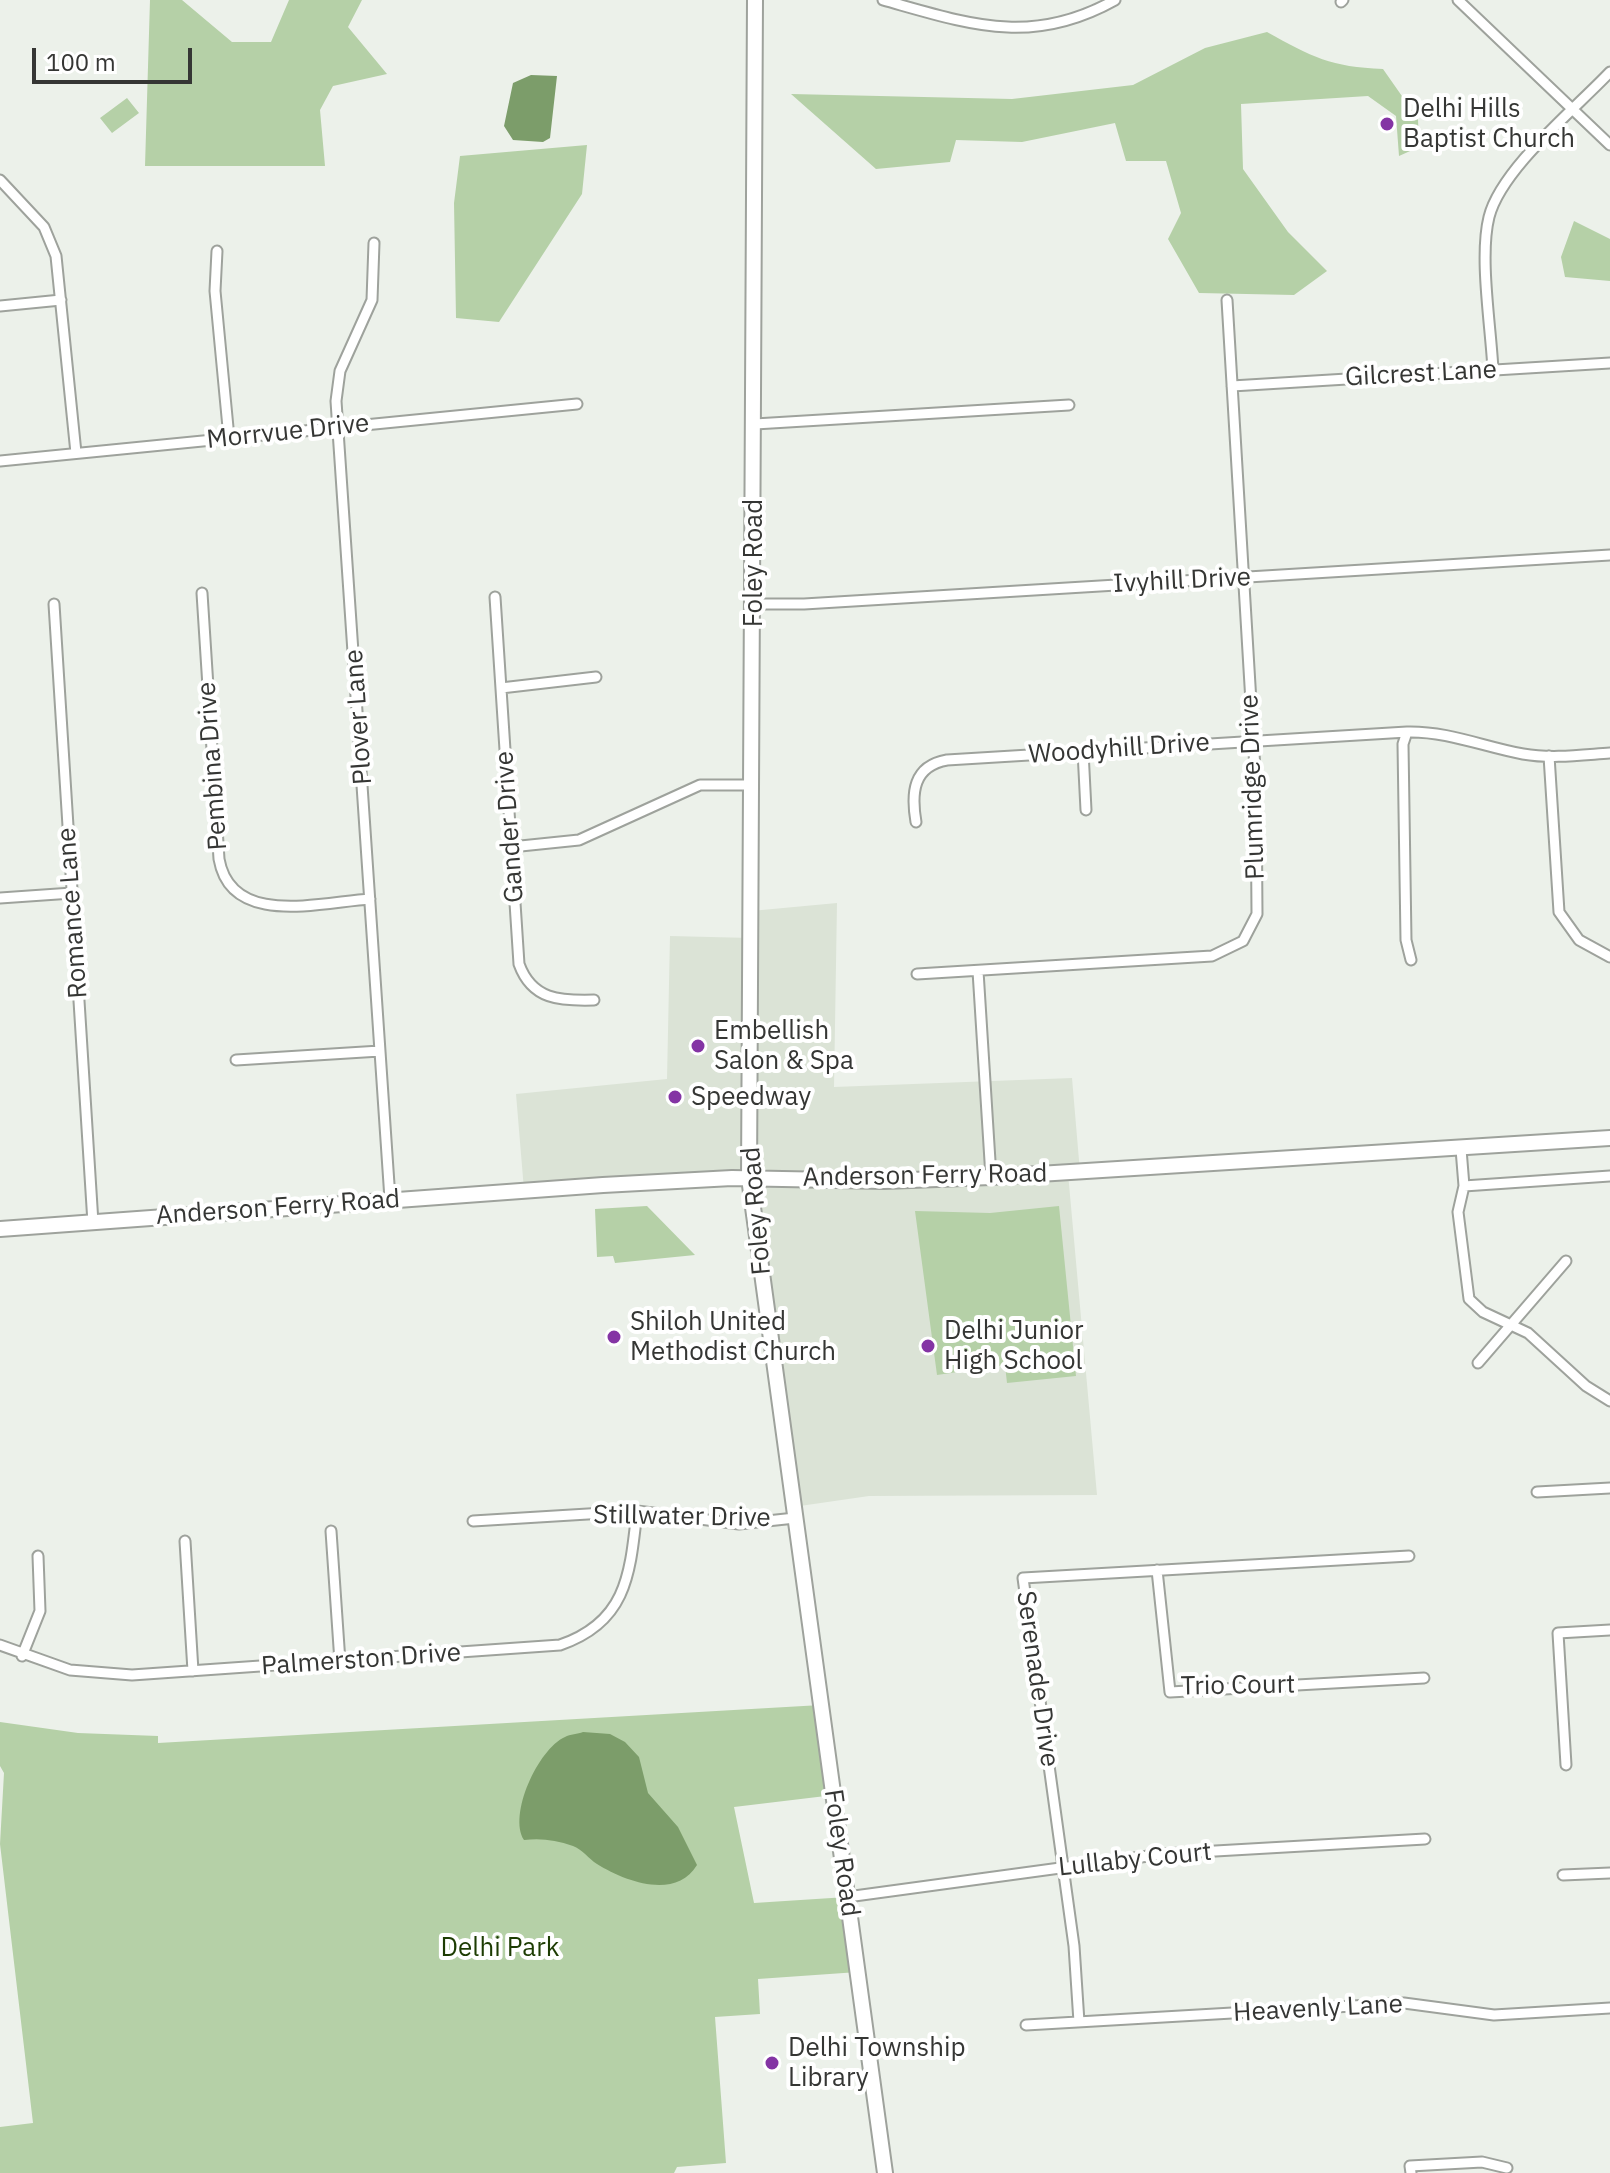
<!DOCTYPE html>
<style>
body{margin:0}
#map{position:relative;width:1610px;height:2173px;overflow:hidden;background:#ecf1ea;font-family:"IBM Plex Sans",sans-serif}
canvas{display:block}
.scale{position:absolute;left:32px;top:48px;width:160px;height:36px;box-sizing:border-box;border:4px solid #353634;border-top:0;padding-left:10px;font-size:24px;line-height:28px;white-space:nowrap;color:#353634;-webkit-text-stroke:6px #fff;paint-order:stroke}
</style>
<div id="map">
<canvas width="1610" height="2173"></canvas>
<div class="scale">100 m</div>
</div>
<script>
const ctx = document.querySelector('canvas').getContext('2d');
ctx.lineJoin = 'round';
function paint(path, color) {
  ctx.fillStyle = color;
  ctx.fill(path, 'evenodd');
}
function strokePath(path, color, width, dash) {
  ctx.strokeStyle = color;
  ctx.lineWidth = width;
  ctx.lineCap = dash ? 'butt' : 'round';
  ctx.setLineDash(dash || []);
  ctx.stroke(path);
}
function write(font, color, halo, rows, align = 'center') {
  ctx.font = font + ' "IBM Plex Sans",sans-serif';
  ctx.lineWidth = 8;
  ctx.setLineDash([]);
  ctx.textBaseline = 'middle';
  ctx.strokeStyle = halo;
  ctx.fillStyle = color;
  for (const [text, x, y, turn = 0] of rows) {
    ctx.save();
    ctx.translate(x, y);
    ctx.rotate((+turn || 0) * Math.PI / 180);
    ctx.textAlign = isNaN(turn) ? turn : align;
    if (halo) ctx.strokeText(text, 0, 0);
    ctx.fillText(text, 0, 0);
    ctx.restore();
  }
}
paint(new Path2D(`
 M837,903L834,1087L1072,1078L1080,1172L1068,1173L1097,1495L869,1496L793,1507L749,1179L524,1190L516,1094L667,1079L670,936L751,938V911Z`), '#dbe3d6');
paint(new Path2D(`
 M150,0H182L232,42H271L289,0H362L348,27L387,74L333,86L320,110L325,166H145Z
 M1267,32C1312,57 1331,67 1383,69L1418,119L1419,147L1399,156L1396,116L1368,96L1241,104L1243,169L1288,232L1327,271L1294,295L1199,293L1168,239L1181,213L1166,161H1126L1115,123L1022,142L956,140L950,162L876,169L791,94L1012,99L1133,85L1205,48Z
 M127,98L139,113L112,133L100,118Z
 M587,145L582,194L499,322L456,318L454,203L460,156Z
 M1574,221L1610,239V281L1565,277L1561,257Z
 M647,1206L695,1255L615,1263L613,1256L597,1257L595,1209Z
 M1059,1206L1076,1376L1007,1383L1005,1365L937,1375L915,1211L990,1213Z
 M821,1705L834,1795L734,1807L754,1903L847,1897L858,1972L758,1979L760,2014L715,2017L726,2163L677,2167L674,2173H0V2127L33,2123L0,1844L4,1773L0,1766V1722L78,1733L158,1736V1743Z`), '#b5d0a7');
paint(new Path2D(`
 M531,75L557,76L550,138L543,142L513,140L504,126L513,83Z
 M583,1732L610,1734L625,1742L639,1757L648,1793L678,1827L697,1865C676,1900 626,1882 597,1864C589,1859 582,1849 573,1846C556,1840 541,1838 524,1840C508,1815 538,1749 565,1737C570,1734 578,1734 583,1732Z`), '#7c9d6a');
const street = new Path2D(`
 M883,0C969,24 1031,47 1115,0
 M1458,0L1610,145
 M1341,2L1343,0
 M0,180L44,227L56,256L76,453
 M374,243L372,300L340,371L336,401L390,1199
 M217,251L215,291L229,438
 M0,306L61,300
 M1493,370C1491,327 1479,257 1489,217C1501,169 1575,109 1610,72
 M1232,386L1610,363
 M755,424L1069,405
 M0,461L577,404
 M202,593L219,859C231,928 321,902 370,899
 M495,597L519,964C532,1000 560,1001 594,1000
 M54,604L93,1223
 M753,604H804L1610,555
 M501,688L596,677
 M1407,732L1403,744L1406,940L1411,960
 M1083,751L1086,810
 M1549,756L1559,912L1579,940L1610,957
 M916,822C911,793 913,766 947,760L1407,732C1448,731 1484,747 1523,754C1552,759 1581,755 1610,753
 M511,847L579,840L700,785H752
 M0,898L72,893
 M978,971L991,1177
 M917,974L1212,956L1243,941L1257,914L1256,786L1227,300
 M236,1060L380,1051
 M1461,1149L1464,1186L1458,1212L1469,1299L1483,1312L1528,1333L1586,1386L1610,1401
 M1464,1186L1610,1176
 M1478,1363L1566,1261
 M1537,1492L1610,1488
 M473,1521L637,1511L739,1524L795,1518
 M331,1531L340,1662
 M185,1541L193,1671
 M1157,1570L1170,1692L1424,1678
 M0,1645L70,1670L132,1675L560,1645C627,1622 630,1574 637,1511
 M22,1656L40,1611L38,1556
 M1566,1765L1558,1633L1610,1630
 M1563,1875L1610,1873
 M847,1897L1163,1854L1425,1839
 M1079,2022L1074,1946L1023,1578L1409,1556
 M1026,2025L1404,2003L1494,2015L1610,2008
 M1411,2173L1410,2166L1482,2162L1507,2168`);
const secondary = new Path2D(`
 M755,0L749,1178L885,2173
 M0,1229L603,1185L732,1178L884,1181L991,1177L1610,1138`);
strokePath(street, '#9ea29c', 13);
strokePath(secondary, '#9ea29c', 18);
strokePath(street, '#fff', 9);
strokePath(secondary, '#fff', 14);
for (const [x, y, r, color] of [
 [1387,124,8,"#8434a4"],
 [698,1046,8,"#8434a4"],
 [675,1097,8,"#8434a4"],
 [614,1337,8,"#8434a4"],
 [928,1346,8,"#8434a4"],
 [772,2063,8,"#8434a4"]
]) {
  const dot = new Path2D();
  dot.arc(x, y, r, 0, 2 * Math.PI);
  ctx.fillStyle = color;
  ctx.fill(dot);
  strokePath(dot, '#fff', 3);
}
write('26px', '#353634', '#fff', [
 ["Delhi Hills",1403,109],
 ["Baptist Church",1403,139],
 ["Embellish",714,1031],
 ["Salon & Spa",714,1061],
 ["Speedway",691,1097],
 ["Shiloh United",630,1322],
 ["Methodist Church",630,1352],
 ["Delhi Junior",944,1331],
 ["High School",944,1361],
 ["Delhi Township",788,2048],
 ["Library",788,2078]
], 'left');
write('26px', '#353634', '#fff', [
 ["Gilcrest Lane",1421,374,-3],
 ["Morrvue Drive",288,432,-6],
 ["Foley Road",754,563,-90],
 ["Ivyhill Drive",1182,581,-3],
 ["Plover Lane",359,717,-94],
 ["Woodyhill Drive",1119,749,-4],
 ["Pembina Drive",213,766,-94],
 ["Plumridge Drive",1253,787,-92],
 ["Gander Drive",510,827,-94],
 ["Romance Lane",73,913,-94],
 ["Anderson Ferry Road",925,1176,-1],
 ["Anderson Ferry Road",278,1208,-4],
 ["Foley Road",757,1211,-95],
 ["Stillwater Drive",682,1517,1],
 ["Palmerston Drive",361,1660,-4],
 ["Serenade Drive",1037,1679,82],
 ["Trio Court",1238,1686,-1],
 ["Foley Road",841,1853,82],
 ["Lullaby Court",1135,1860,-6],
 ["Heavenly Lane",1318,2009,-3]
]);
write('26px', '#1d3c03', '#fff', [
 ["Delhi Park",500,1948]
]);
</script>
